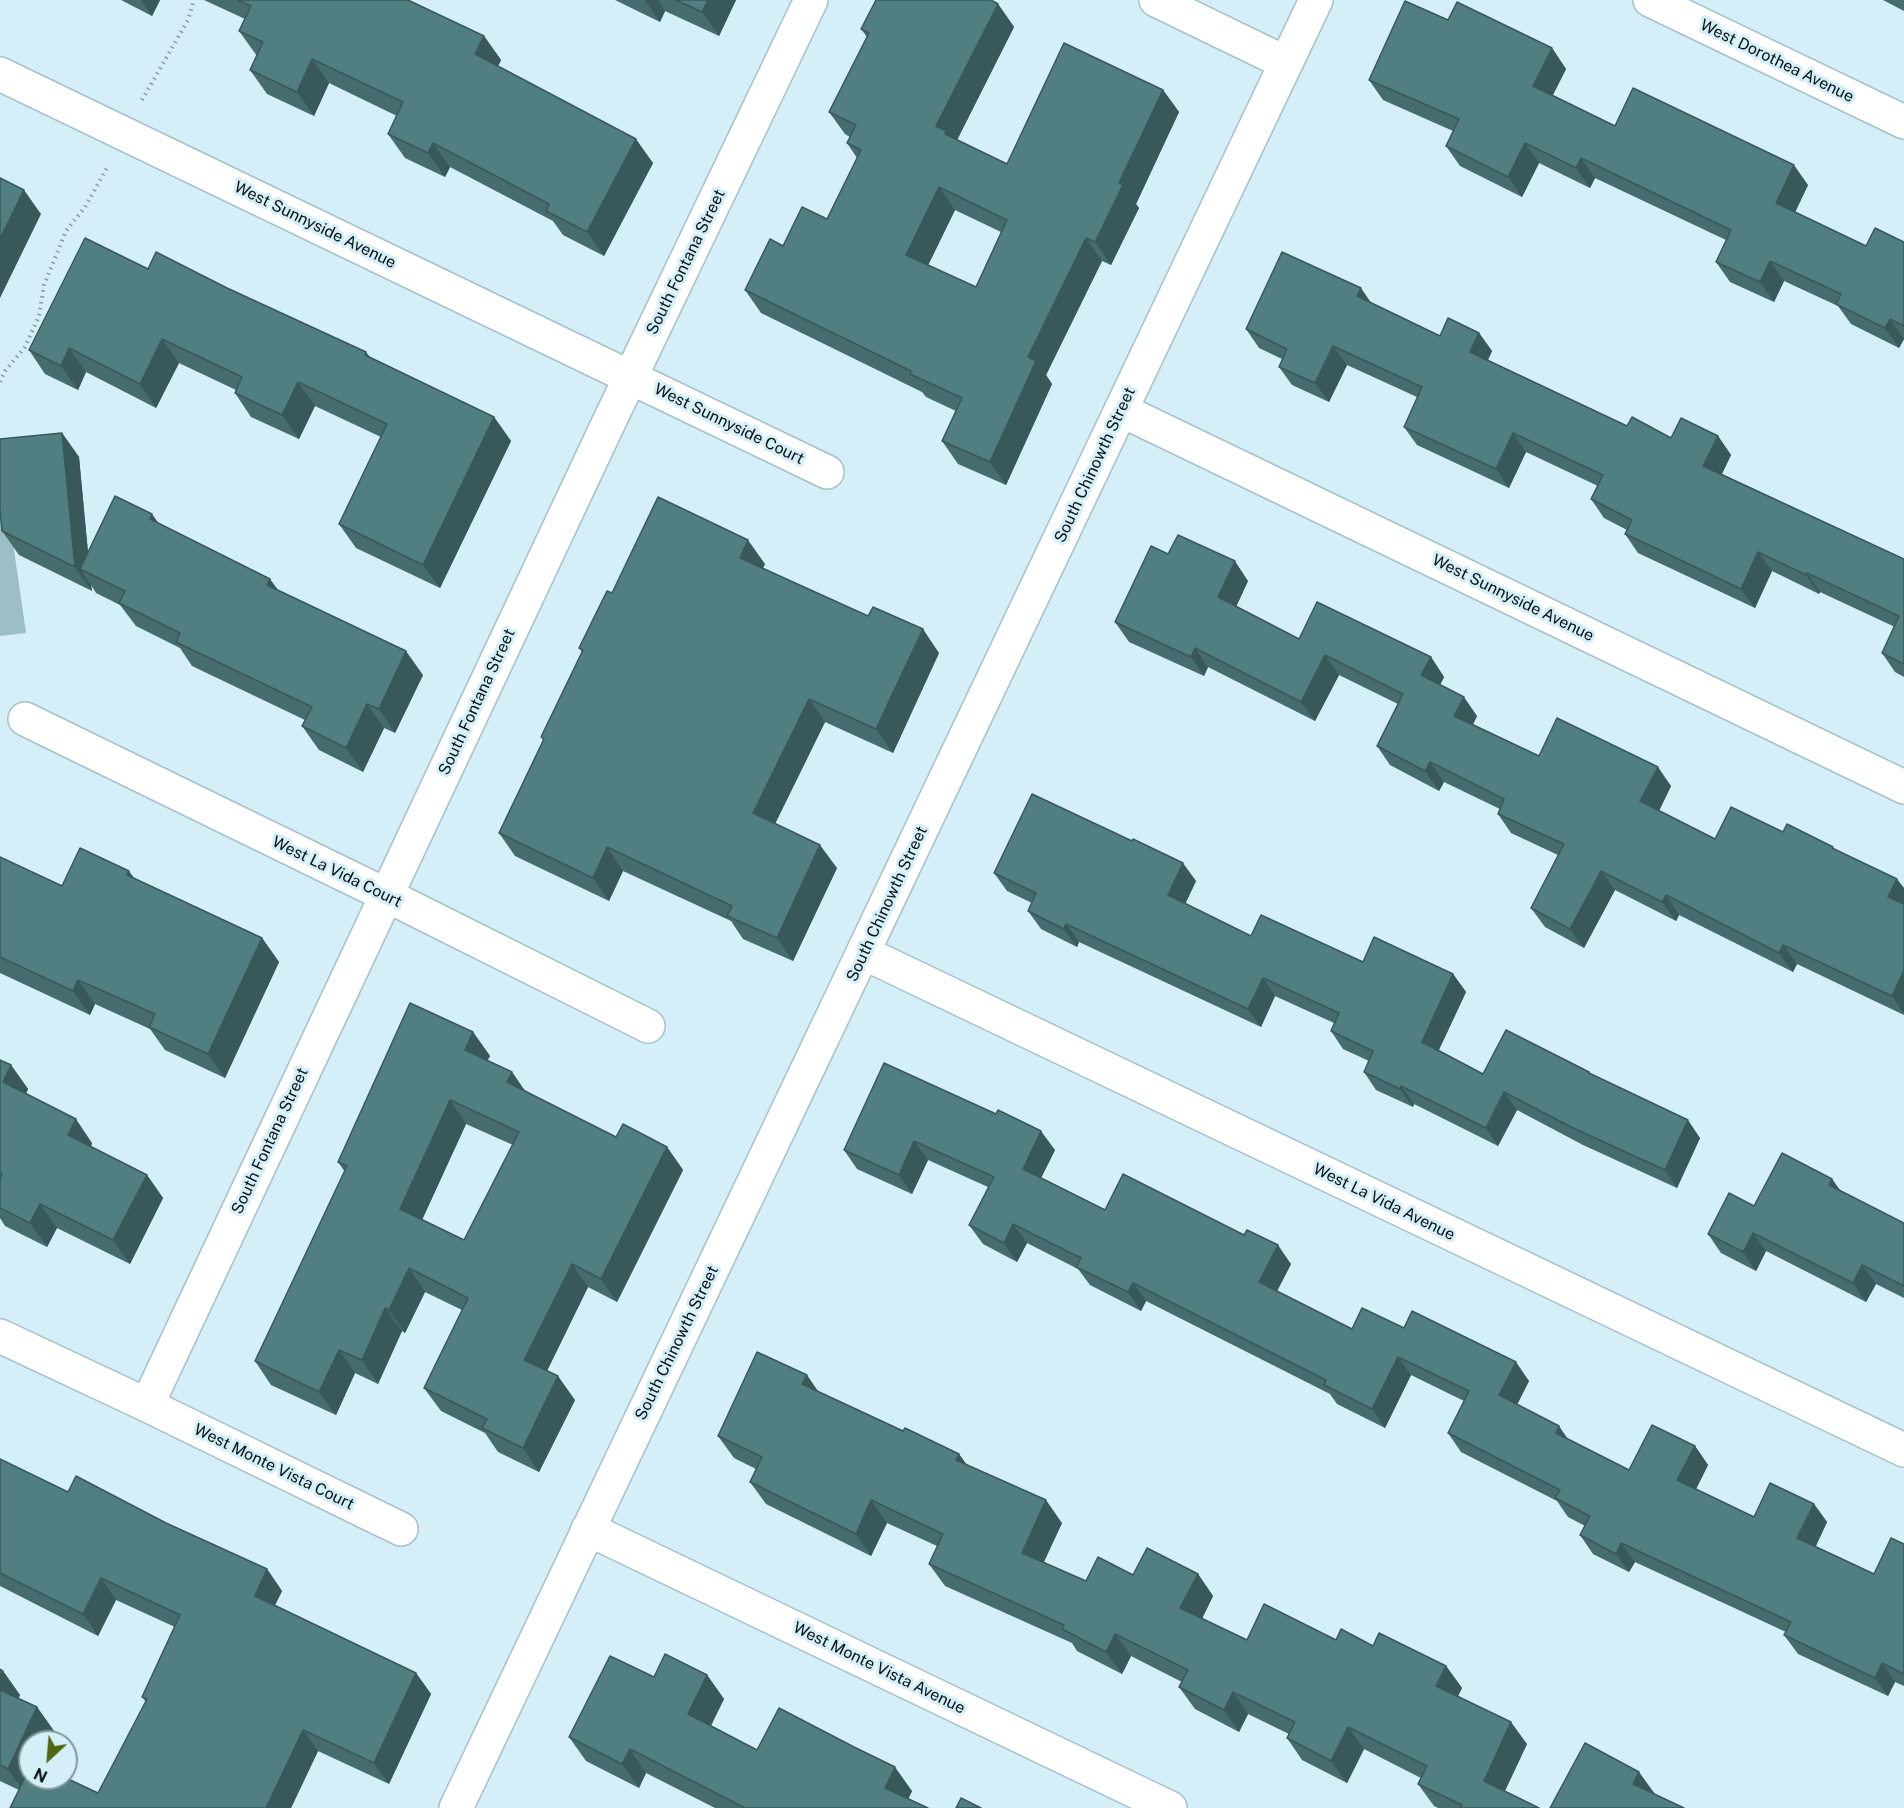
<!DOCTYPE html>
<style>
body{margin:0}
#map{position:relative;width:1904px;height:1808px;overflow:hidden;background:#d4eff7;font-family:"Public Sans",sans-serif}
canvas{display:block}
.north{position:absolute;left:18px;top:1730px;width:60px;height:60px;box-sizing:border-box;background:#d4eff7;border:2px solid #82969c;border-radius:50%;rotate:206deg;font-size:16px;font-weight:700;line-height:24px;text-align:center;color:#081114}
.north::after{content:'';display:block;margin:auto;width:21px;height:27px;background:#526510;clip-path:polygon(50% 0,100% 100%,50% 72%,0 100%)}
</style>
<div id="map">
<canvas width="1904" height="1808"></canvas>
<div class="north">N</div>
</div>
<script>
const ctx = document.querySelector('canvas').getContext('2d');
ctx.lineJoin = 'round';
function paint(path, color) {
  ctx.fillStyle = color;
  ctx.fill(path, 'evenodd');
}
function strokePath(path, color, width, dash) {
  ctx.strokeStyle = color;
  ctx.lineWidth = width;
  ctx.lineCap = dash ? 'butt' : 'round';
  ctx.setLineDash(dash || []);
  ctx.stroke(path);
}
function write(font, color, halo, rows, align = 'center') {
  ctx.font = font + ' "Public Sans",sans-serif';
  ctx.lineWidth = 6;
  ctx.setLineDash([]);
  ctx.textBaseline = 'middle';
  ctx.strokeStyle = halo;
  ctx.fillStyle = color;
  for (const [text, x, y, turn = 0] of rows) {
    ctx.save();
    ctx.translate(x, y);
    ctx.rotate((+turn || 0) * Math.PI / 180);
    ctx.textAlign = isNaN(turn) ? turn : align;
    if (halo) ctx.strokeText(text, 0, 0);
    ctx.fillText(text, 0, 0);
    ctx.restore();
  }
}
paint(new Path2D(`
 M0,452L26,633L0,636Z`), '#9dbec7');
const street = new Path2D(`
 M1156,0L1286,63
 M1650,0L1904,122
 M0,74L827,472
 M1121,410L1904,787
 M25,719L386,895L648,1026
 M864,953L1904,1450
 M0,1336L147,1405L401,1529
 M147,1405L608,424L811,0
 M588,1529L1170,1808`);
const secondary = new Path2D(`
 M456,1808L1316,0`);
strokePath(street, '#a7c1c8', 36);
strokePath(secondary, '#a7c1c8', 36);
strokePath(new Path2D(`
 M142,100L188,20L194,0
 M0,382L5,371L25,347L39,316L44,285L66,231L85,207L107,168`), '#889ca2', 4, [1.5, 4.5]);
strokePath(street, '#fff', 33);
strokePath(secondary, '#fff', 33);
paint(new Path2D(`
 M121,0H160L152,16Z
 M204,0H408L484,36L501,60L498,66L653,163L604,256L563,235L553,221L450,167L445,177L405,158L388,134L397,116L329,83L314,116L267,94L250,70L257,56L239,31L245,19Z
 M615,0H736L719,36L665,11L660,22Z
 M1883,0H1904V11Z
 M998,4L1014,27L957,140L1007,164L1163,90L1179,112L1136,204L1139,208L1111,265L1102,261L1046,375L1052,384L1006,485L958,464L942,441L956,411L926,397L922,392L761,313L745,290L783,246L827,219L857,158L847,143L850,137L845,134L829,112L867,37L861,29ZM955,210L1001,232L976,287L928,265Z
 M1448,20L1552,48L1566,69L1553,95L1615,126L1808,185L1795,212L1866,246L1904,242V339L1899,348L1851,324L1838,306L1784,281L1774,302L1730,282L1716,262L1726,240L1595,178L1590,188L1539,163L1522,197L1460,166L1446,146L1453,131L1383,100L1369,80Z
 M148,269L227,288L366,352L370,357L494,417L511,441L440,588L356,548L339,524L381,437L315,406L299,439L251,417L235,393L236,390L179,363L156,408L86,372L78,390L45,374L29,350Z
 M1371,303L1440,336L1479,333L1492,351L1488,360L1627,426L1671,438L1718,436L1731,455L1722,474L1904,559V677L1895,672L1882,653L1895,627L1820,592L1819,594L1772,571L1755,608L1638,553L1625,534L1627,530L1604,518L1591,499L1598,486L1526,452L1509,488L1417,445L1404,427L1417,397L1347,365L1329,402L1292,385L1279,367L1282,359L1259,348L1246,329Z
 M62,433L79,457L88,552L159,523L279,591L423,675L395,733L384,728L363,772L319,750L302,726L305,720L192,666L180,648L136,626L120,605L96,593L91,585L92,591L19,555L2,531Z
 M1168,554L1248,581L1236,606L1299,639L1431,657L1444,677L1440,685L1477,716L1473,724L1539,756L1671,786L1659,811L1715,839L1783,832L1835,850L1904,888V1015L1797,964L1793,972L1679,915L1676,921L1615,890L1584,948L1545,927L1531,908L1558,855L1511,833L1498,814L1500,809L1444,782L1439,791L1390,765L1377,746L1398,704L1339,675L1315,721L1208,667L1204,676L1129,642L1115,622Z
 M765,564L763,568L939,653L893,753L825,722L775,824L837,868L793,961L743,939L731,921L623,871L609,901L515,856L499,833L543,740L541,737L582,652L579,648L612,593Z
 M1132,841L1196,881L1185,904L1251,936L1363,962L1453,974L1466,992L1439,1050L1483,1074L1591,1075L1700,1138L1677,1188L1583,1145L1517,1110L1498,1146L1414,1104L1413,1107L1376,1090L1364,1072L1369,1061L1343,1049L1331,1031L1334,1023L1275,996L1261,1027L1079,942L1077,947L1041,929L1028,911L1032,903L1007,891L994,873Z
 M0,858L62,886L134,879L262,938L279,962L225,1078L165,1050L150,1029L95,1004L90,1015L0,973Z
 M473,1032L490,1056L487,1060L512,1072L525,1092L616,1137L667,1147L683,1170L617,1302L588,1287L547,1371L575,1400L539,1472L498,1452L485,1433L441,1411L424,1388L462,1310L425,1292L405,1333L402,1331L378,1384L355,1373L336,1415L271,1385L255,1361L345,1172L338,1162ZM466,1124L513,1145L464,1240L422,1220Z
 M0,1060L11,1065L28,1089L26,1094L92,1143L91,1147L147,1175L163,1198L130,1264L57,1228L47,1247L5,1226L0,1218Z
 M996,1114L1055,1150L1041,1178L1105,1210L1291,1264L1277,1291L1352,1329L1404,1328L1529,1381L1517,1405L1568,1439L1629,1470L1695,1446L1708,1465L1696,1489L1754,1517L1814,1504L1827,1522L1815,1547L1874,1574L1904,1544V1686L1895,1682L1888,1696L1798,1654L1784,1635L1786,1632L1635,1562L1629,1572L1593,1554L1580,1535L1585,1526L1568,1517L1557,1501L1461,1452L1448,1433L1464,1401L1411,1375L1385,1428L1337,1404L1330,1394L1146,1301L1141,1311L1090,1285L1078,1269L1027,1243L1017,1262L983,1244L969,1225L988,1187L928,1160L912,1194L857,1169L844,1150Z
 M1832,1179L1840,1190L1904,1223V1298L1876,1284L1866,1302L1766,1251L1756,1271L1721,1253L1708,1234L1754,1206Z
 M819,1392L903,1431L959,1454L966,1464L1062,1523L1043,1563L1086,1581L1133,1575L1198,1574L1213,1596L1202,1619L1247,1640H1336L1373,1646L1446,1666L1462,1688L1458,1696L1527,1744L1505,1791L1539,1808H1438L1434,1806L1418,1784L1421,1778L1364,1749L1347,1783L1302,1760L1287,1738L1289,1734L1248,1714L1239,1732L1195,1709L1179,1687L1182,1682L1131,1656L1122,1674L1077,1651L1072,1643L945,1586L929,1564L937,1546L887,1523L871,1556L766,1504L750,1482L756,1469L734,1458L718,1436Z
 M0,1459L68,1492L166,1523L267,1569L282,1591L275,1605L416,1673L431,1694L389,1784L318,1751L291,1808H10L19,1790L0,1781V1669L3,1671L20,1695L18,1699L37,1707L54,1731L49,1742H30V1778L98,1793L146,1702L142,1697L175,1627L116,1600L98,1636L0,1586Z
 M707,1675L724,1699L711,1726L757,1750L912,1791L908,1799L928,1808H715L646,1773L639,1788L586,1761L569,1737L654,1677Z`), '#466c6e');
paint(new Path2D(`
 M141,0H160L152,16Z
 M645,0H658L665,11L660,22Z
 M708,0H736L719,36L702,12Z
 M998,4L1014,27L955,144L936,126Z
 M484,36L501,60L492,78L475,54Z
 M1552,48L1566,69L1547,106L1533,86Z
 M312,59L329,83L314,116L297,92Z
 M1163,90L1179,112L1136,204L1139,208L1111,265L1095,242L1119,183Z
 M636,139L653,163L604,256L587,232Z
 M433,143L450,167L445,177L428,153Z
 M1525,143L1539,163L1522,197L1508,177Z
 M1581,158L1595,178L1590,188L1576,168Z
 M1794,165L1808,185L1790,223L1776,203Z
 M939,187L955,210L922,278L906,255Z
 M24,190L41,214L0,298V239Z
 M1086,238L1102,261L1046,375L1052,384L1006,485L990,462L1028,357Z
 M1770,261L1784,281L1774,302L1760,282Z
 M1361,288L1374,307L1357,296Z
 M1890,319L1904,339L1899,348L1885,328Z
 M1479,333L1492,351L1483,371L1470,352Z
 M162,339L179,363L156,408L140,384Z
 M1333,346L1347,365L1329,402L1315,383Z
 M69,348L86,372L78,390L61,366Z
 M298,382L315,406L299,439L282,415Z
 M494,417L511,441L440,588L423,565Z
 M62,433L79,457L90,574L80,569L91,585L92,591L75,567Z
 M1513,433L1526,452L1509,488L1496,469Z
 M1718,436L1731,455L1717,484L1703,466Z
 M152,514L169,538L150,519Z
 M748,540L765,564L756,581L740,558Z
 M1758,552L1772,571L1755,608L1741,589Z
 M1235,561L1248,581L1232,616L1218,597Z
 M1807,573L1820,592L1819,594L1806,575Z
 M270,579L287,602L267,585Z
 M923,629L939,653L893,753L876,729Z
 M1195,648L1208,667L1204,676L1191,657Z
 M406,651L423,675L395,733L379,709Z
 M1325,655L1339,675L1315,721L1301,702Z
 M1431,657L1444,677L1435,695L1421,675Z
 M1464,697L1477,716L1468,735L1454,716Z
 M809,699L825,722L769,836L753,813Z
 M367,704L384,728L363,772L346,748Z
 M1430,762L1444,782L1439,791L1425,771Z
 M1658,767L1671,786L1654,821L1640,801Z
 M820,845L837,868L793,961L777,938Z
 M607,847L623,871L609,901L593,878Z
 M1183,863L1196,881L1181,913L1168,895Z
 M129,871L146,895L127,875Z
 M1601,871L1615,890L1584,948L1570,929Z
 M1897,879L1904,888V912L1888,897Z
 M1666,895L1679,915L1676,921L1662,902Z
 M1066,924L1079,942L1077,947L1064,929Z
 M262,938L279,962L225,1078L208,1054Z
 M1783,945L1797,964L1793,972L1779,953Z
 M1904,970V1014L1892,996Z
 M1453,974L1466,992L1434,1060L1422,1042Z
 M1263,978L1275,996L1261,1027L1248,1009Z
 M78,980L95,1004L90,1015L73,991Z
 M473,1032L490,1056L481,1073L465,1050Z
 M11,1065L28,1089L20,1106L3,1082Z
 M512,1072L528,1095L507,1082Z
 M1401,1086L1414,1104L1413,1107L1400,1089Z
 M1504,1092L1517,1110L1498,1146L1486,1128Z
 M450,1100L466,1124L416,1233L400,1209Z
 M76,1119L92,1143L85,1159L68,1135Z
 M1688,1120L1700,1138L1677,1188L1665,1170Z
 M1041,1131L1055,1150L1036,1188L1023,1169Z
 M914,1141L928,1160L912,1194L899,1175Z
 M667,1147L683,1170L617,1302L601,1279Z
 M147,1175L163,1198L130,1264L113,1240Z
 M1832,1179L1845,1198L1829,1185Z
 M40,1204L57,1228L47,1247L30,1223Z
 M1013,1224L1027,1243L1017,1262L1004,1243Z
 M1753,1233L1766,1251L1756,1271L1743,1252Z
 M1278,1245L1291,1264L1272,1301L1259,1282Z
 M572,1264L588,1287L541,1383L524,1360Z
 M1862,1265L1876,1284L1866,1302L1853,1283Z
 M409,1268L425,1292L405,1333L389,1310Z
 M1133,1283L1146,1301L1141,1311L1128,1292Z
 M385,1308L402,1331L378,1384L362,1360Z
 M339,1350L355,1373L336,1415L319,1392Z
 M1398,1357L1411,1375L1385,1428L1372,1409Z
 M1516,1362L1529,1381L1512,1414L1499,1395Z
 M807,1375L822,1397L802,1384Z
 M558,1376L575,1400L539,1472L523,1448Z
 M1559,1426L1572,1445L1556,1433Z
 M1695,1446L1708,1465L1691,1499L1677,1480Z
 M959,1454L975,1476L956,1460Z
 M871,1500L887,1523L871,1556L856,1534Z
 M1046,1500L1062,1523L1038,1575L1022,1553Z
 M1814,1504L1827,1522L1811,1557L1797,1538Z
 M1621,1543L1635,1562L1629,1572L1616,1554Z
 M267,1569L282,1591L269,1617L255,1596Z
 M1198,1574L1213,1596L1196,1630L1180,1608Z
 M101,1578L116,1600L98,1636L83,1614Z
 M1115,1634L1131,1656L1122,1674L1106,1652Z
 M1882,1663L1895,1682L1888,1696L1875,1678Z
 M1446,1666L1462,1688L1452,1708L1436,1686Z
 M3,1671L20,1695L12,1712L0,1695V1678Z
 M416,1673L431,1694L389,1784L374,1763Z
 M707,1675L724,1699L704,1738L688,1714Z
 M1233,1692L1248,1714L1239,1732L1224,1710Z
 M37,1707L54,1731L49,1742H30V1778L25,1793L8,1769Z
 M1511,1722L1527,1744L1499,1803L1484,1781Z
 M1348,1727L1364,1749L1347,1783L1331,1761Z
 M303,1730L318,1751L291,1808H266Z
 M630,1749L646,1773L639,1788L622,1764Z
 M895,1767L912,1791L904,1808L885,1788Z
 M1639,1772L1655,1794L1633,1784Z`), '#39585a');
const building = new Path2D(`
 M238,0H408L484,36L475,54L636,139L587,232L546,211L549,204L433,143L428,153L388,134L403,102L312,59L297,92L250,70L263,42L239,31L251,6Z
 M676,0H708L702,12Z
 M876,0H991L998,4L936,126L946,131L945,134L1007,164L1064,43L1163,90L1119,183L1123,185L1095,242L1086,238L1028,357L1036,361L990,462L942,441L962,398L910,374L911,371L745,290L770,239L783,246L802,207L827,219L861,150L847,143L856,125L829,112L869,33L861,29ZM939,187L1007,220L976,287L906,255Z
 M1405,1L1448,20L1457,2L1552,48L1533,86L1615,126L1633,88L1794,165L1776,203L1866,246L1875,228L1904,242V326L1890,319L1885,328L1836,304L1841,294L1770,261L1760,282L1716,262L1731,230L1581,158L1576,168L1525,143L1508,177L1446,146L1459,119L1369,80Z
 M0,178L24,190L0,239Z
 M85,238L148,269L156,252L227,288L366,352L365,355L494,417L423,565L339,524L387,424L298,382L282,415L235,393L242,377L162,339L140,384L69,348L61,366L29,350Z
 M1282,252L1361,288L1357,296L1440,336L1448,318L1479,333L1470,352L1627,426L1632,417L1671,438L1681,418L1718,436L1703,466L1904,559V664L1882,653L1899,616L1807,573L1806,575L1758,552L1741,589L1647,544L1625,534L1632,520L1591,499L1603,475L1513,433L1496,469L1404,427L1422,387L1333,346L1315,383L1279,367L1287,349L1246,329Z
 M62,433L75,567L2,531L0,510V439Z
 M115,496L152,514L150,519L270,579L267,585L406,651L379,709L367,704L346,748L302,726L312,707L176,642L180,633L119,603L125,591L80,569Z
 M658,497L748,540L740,558L868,616L873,607L923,629L876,729L809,699L753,813L820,845L777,938L727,916L732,906L607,847L593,878L499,833L544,739L541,737L583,650L579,648L607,591L612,593Z
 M1178,535L1235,561L1218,597L1299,639L1317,602L1431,657L1421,675L1464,697L1454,716L1539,756L1557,718L1658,767L1640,801L1715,839L1731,807L1783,832L1787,824L1833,847L1832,848L1897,879L1888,897L1904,904V970L1892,996L1783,945L1779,953L1666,895L1662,902L1601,871L1570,929L1531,908L1564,844L1498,814L1504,799L1430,762L1425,771L1377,746L1403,694L1325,655L1301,702L1195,648L1191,657L1115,622L1151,546L1168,554Z
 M1032,794L1132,841L1133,839L1183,863L1168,895L1251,936L1261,915L1363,962L1374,937L1453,974L1422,1042L1483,1074L1506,1030L1589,1072V1073L1688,1120L1665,1170L1571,1127L1504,1092L1486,1128L1401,1086L1400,1089L1364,1072L1373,1051L1331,1031L1339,1013L1263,978L1248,1009L1066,924L1064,929L1028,911L1036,893L994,873Z
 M80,848L129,871L127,875L262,938L208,1054L149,1027L155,1014L78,980L73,991L0,957V857L62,886Z
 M410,1003L473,1032L465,1050L512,1072L507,1082L616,1137L623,1124L667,1147L601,1279L572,1264L524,1360L558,1376L523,1448L482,1428L487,1419L424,1388L468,1298L409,1268L389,1310L385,1308L362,1360L339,1350L319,1392L255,1361L347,1166L338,1162ZM450,1100L519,1132L464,1240L400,1209Z
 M0,1060L11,1065L3,1082L76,1119L68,1135L147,1175L113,1240L40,1204L30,1223L0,1208V1179L2,1174L0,1173Z
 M884,1063L996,1114L998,1110L1041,1131L1023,1169L1105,1210L1123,1174L1244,1235L1247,1230L1278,1245L1259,1282L1352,1329L1362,1308L1404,1328L1412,1311L1516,1362L1499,1395L1559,1426L1556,1433L1629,1470L1652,1425L1695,1446L1677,1480L1754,1517L1770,1483L1814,1504L1797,1538L1874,1574L1891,1538L1904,1544V1674L1882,1663L1875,1678L1784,1635L1791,1622L1621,1543L1616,1554L1580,1535L1590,1516L1555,1498L1560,1490L1448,1433L1469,1391L1398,1357L1372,1409L1324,1385L1326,1380L1133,1283L1128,1292L1076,1267L1081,1258L1013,1224L1004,1243L969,1225L994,1177L914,1141L899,1175L844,1150Z
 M1782,1153L1832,1179L1829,1185L1904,1223V1286L1862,1265L1853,1283L1753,1233L1743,1252L1708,1234L1729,1193L1754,1206Z
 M757,1352L807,1375L802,1384L903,1431L905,1428L959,1454L956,1460L1046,1500L1022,1553L1086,1581L1098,1557L1133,1575L1147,1548L1198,1574L1180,1608L1247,1640L1264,1604L1336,1640L1341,1629L1373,1646L1379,1633L1446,1666L1436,1686L1511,1722L1484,1781L1539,1808H1460L1462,1805L1418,1784L1427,1766L1348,1727L1331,1761L1287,1738L1295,1722L1233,1692L1224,1710L1179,1687L1188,1670L1115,1634L1106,1652L1062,1629L1064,1625L929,1564L943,1534L871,1500L856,1534L750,1482L762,1457L718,1436Z
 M0,1459L68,1492L76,1476L166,1523L267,1569L255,1596L416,1673L374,1763L303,1730L266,1808H10L30,1767V1778H66L98,1793L147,1699L142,1697L180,1615L101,1578L83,1614L0,1573Z
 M665,1654L707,1675L688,1714L757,1750L779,1708L854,1747L895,1767L885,1788L928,1808H745L630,1749L622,1764L569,1737L610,1656L654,1677Z
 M0,1669L3,1671L0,1678Z
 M0,1690L37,1707L8,1769L0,1765Z
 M1585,1743L1639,1772L1633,1784L1684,1808H1550Z
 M961,1798L981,1808H956Z`);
paint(building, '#517e80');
strokePath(building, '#39585a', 1.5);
write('16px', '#081114', '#d4eff7', [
 ["West Dorothea Avenue",1777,61,26],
 ["West Sunnyside Avenue",315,225,26],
 ["South Fontana Street",686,262,-64],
 ["West Sunnyside Court",729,424,26],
 ["South Chinowth Street",1095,465,-65],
 ["West Sunnyside Avenue",1513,598,26],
 ["South Fontana Street",477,702,-65],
 ["West La Vida Court",337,872,26],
 ["South Chinowth Street",887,904,-65],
 ["South Fontana Street",270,1141,-65],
 ["West La Vida Avenue",1384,1202,26],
 ["South Chinowth Street",677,1343,-64],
 ["West Monte Vista Court",274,1467,26],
 ["West Monte Vista Avenue",879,1668,26]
]);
</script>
